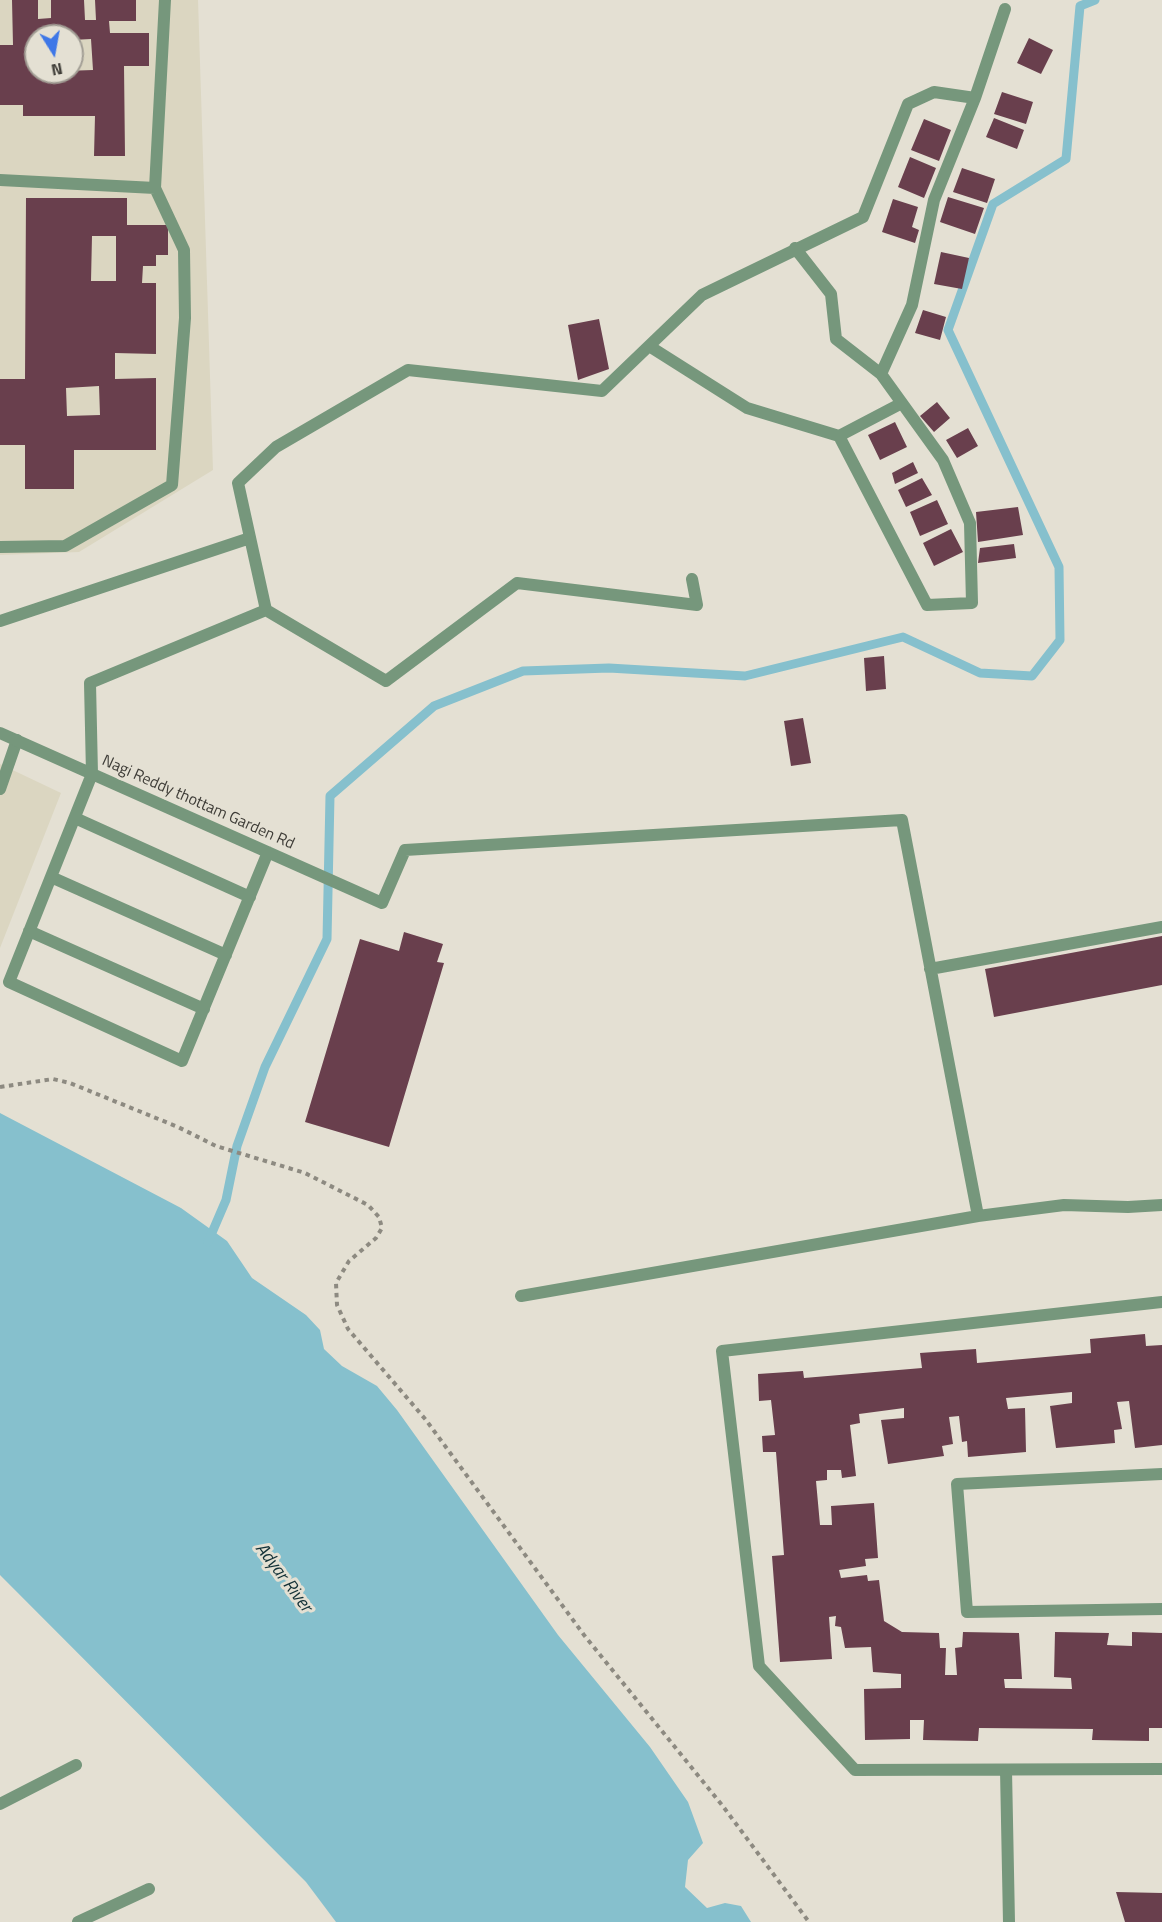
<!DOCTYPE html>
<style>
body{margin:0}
#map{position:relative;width:1162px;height:1922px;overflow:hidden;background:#e4e0d3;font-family:"Titillium Web",sans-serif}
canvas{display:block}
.north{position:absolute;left:24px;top:24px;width:60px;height:60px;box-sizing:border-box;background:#e4e0d3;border:2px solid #a29e95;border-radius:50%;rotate:169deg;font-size:16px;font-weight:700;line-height:24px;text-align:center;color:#3e3c37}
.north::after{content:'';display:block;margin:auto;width:21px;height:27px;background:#3e77e7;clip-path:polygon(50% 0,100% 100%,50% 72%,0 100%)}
</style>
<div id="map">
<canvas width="1162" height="1922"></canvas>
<div class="north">N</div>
</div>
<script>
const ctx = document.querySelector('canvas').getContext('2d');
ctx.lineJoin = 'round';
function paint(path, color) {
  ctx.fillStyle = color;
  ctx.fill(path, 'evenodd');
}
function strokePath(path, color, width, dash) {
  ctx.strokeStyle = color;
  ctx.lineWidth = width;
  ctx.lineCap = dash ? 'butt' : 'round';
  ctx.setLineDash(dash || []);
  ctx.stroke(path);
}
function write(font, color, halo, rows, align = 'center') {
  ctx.font = font + ' "Titillium Web",sans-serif';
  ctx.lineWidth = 6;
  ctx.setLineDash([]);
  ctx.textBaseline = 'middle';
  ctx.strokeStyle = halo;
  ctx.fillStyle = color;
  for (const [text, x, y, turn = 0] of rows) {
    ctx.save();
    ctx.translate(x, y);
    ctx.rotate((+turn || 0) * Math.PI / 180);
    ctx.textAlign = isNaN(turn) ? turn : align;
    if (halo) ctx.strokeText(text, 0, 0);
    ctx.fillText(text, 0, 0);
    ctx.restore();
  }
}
paint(new Path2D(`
 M0,0H198L213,470L79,552L0,555ZM36,36H72V72H36Z
 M0,764L61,793L0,948Z`), '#dbd6c1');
paint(new Path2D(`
 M0,1113L181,1208L227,1241L252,1278L306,1315L320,1330L324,1349L342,1366L377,1386L397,1410L558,1635L650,1747L688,1802L703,1843L688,1860L685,1887L707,1908L725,1903L741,1906L751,1922H336L306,1882L0,1575Z`), '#86c0cd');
strokePath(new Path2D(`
 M208,1242L226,1200L237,1146L265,1067L327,939L330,796L434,706L523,671L609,668L745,676L903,637L980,673L1032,676L1060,640L1059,567L948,330L993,204L1066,159L1080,6L1095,0`), '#86c0cd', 9);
paint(new Path2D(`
 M12,0H38V19L51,18V0H84L85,20H96L95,0H136V21H109L110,33H149V66H124L125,156H94L95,116H23V105H0V45H13ZM36,36H72V40L91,39L93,70L36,72Z
 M1029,38L1053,50L1041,74L1017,63Z
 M1002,92L1033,102L1026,124L994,114Z
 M994,118L1024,130L1017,149L986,137Z
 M924,119L951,130L939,161L911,150Z
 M910,157L936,168L924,198L898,187Z
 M962,168L995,179L987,203L953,192Z
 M948,197L984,208L975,234L940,222Z
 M26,198H127V225H168V255H156V266H143L142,283H156V354L115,353V379L156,378V450H74V489H25V445H0V379H25ZM92,236H116V281H91ZM99,386L100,415L67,416L66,388Z
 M893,199L918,207L912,227L919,230L915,243L882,232Z
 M941,252L969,258L962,289L934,284Z
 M923,310L946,317L940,340L915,333Z
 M599,319L609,369L578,380L568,325Z
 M937,402L950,418L934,432L920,416Z
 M895,422L907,447L880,460L868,435Z
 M968,428L978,446L957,458L946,440Z
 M913,462L918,473L895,484L892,473Z
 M922,478L932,495L906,507L898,490Z
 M937,500L948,524L920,536L910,512Z
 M1018,507L1023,535L978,542L976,512Z
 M951,529L963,552L934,566L923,543Z
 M1014,544L1016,558L978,563L980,548Z
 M884,656L886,689L866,691L864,658Z
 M803,718L811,763L791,766L784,721Z
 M404,932L443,944L437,962L444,963L389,1147L305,1122L360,939L399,951Z
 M1162,936V985L994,1017L985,969Z
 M1145,1334L1146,1346L1162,1345V1445L1135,1448L1129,1401L1117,1402L1122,1429L1114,1430L1115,1443L1056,1448L1050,1406L1072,1403V1392L1006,1398L1008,1409L1025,1408L1026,1452L968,1457L967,1441L962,1442L959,1416L949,1417L953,1444L942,1446L944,1456L888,1464L881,1420L904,1418V1408L859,1414L860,1423L850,1425L856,1476L842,1478L841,1470H827V1480L816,1481L820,1525H832L831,1506L874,1503L878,1558L865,1559L866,1566L839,1570L841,1578L867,1575L868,1581L879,1580L884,1621L902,1632L939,1633L940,1648H946L945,1675H957L955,1648L962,1647L963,1632L1019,1633L1022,1679H1004L1005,1688L1072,1689L1071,1678L1054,1677L1055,1632L1109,1633L1107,1645L1132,1646V1632L1162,1633V1728H1149V1741L1092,1740L1093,1729L979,1728L978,1741L923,1740L924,1720H910V1739L865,1740L864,1689L901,1688V1674L873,1672L871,1647L845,1648L841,1627L835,1626L836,1616L829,1617L832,1659L780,1662L772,1556L784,1555L776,1452H763L762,1436L775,1435L771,1400L759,1401L758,1374L803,1371L804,1378L922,1368L920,1353L976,1349L977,1363L1091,1353L1090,1339Z
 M1116,1892L1162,1893V1922H1125Z`), '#693f4d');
strokePath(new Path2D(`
 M0,1087L53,1079L70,1083L178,1127L216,1146L305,1173L368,1205L379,1217L382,1228L376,1238L349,1261L336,1283L337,1305L348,1329L426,1420L584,1635L722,1805L809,1922`), '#8d8a81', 4, [4.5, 4.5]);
strokePath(new Path2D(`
 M0,789L17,740`), '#76977c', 12);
strokePath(new Path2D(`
 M975,98L1005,9
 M0,180L155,188L165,0
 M795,248L831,294L836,339L881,374
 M649,346L747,408L839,436L927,605L972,603L970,523L943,460L881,374L912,305L934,200L975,98L934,92L908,104L863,217L702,295L602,391L408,370L276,447L238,483L266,610L386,681L517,583L697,605L692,579
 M839,436L902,403
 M0,547L65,546L172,485L185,318L184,250L155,188
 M266,610L90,683L92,774L9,982L182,1061L268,852
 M0,621L250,538
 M0,733L382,903L405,850L902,820L978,1216
 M75,818L250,897
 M51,877L226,955
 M29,931L204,1009
 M930,969L1162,927
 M521,1296L978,1216L1064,1205L1128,1207L1162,1205
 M1162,1302L722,1351L759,1666L855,1770L1162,1769
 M1162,1474L957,1484L967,1612L1162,1609
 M1006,1770L1009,1922
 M0,1804L76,1765
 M78,1922L149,1889`), '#76977c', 12);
write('16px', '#3e3c37', '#e4e0d3', [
 ["Nagi Reddy thottam Garden Rd",198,803,24]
]);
write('italic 18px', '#123036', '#e4e0d3', [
 ["Adyar River",283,1578,53]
]);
</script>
